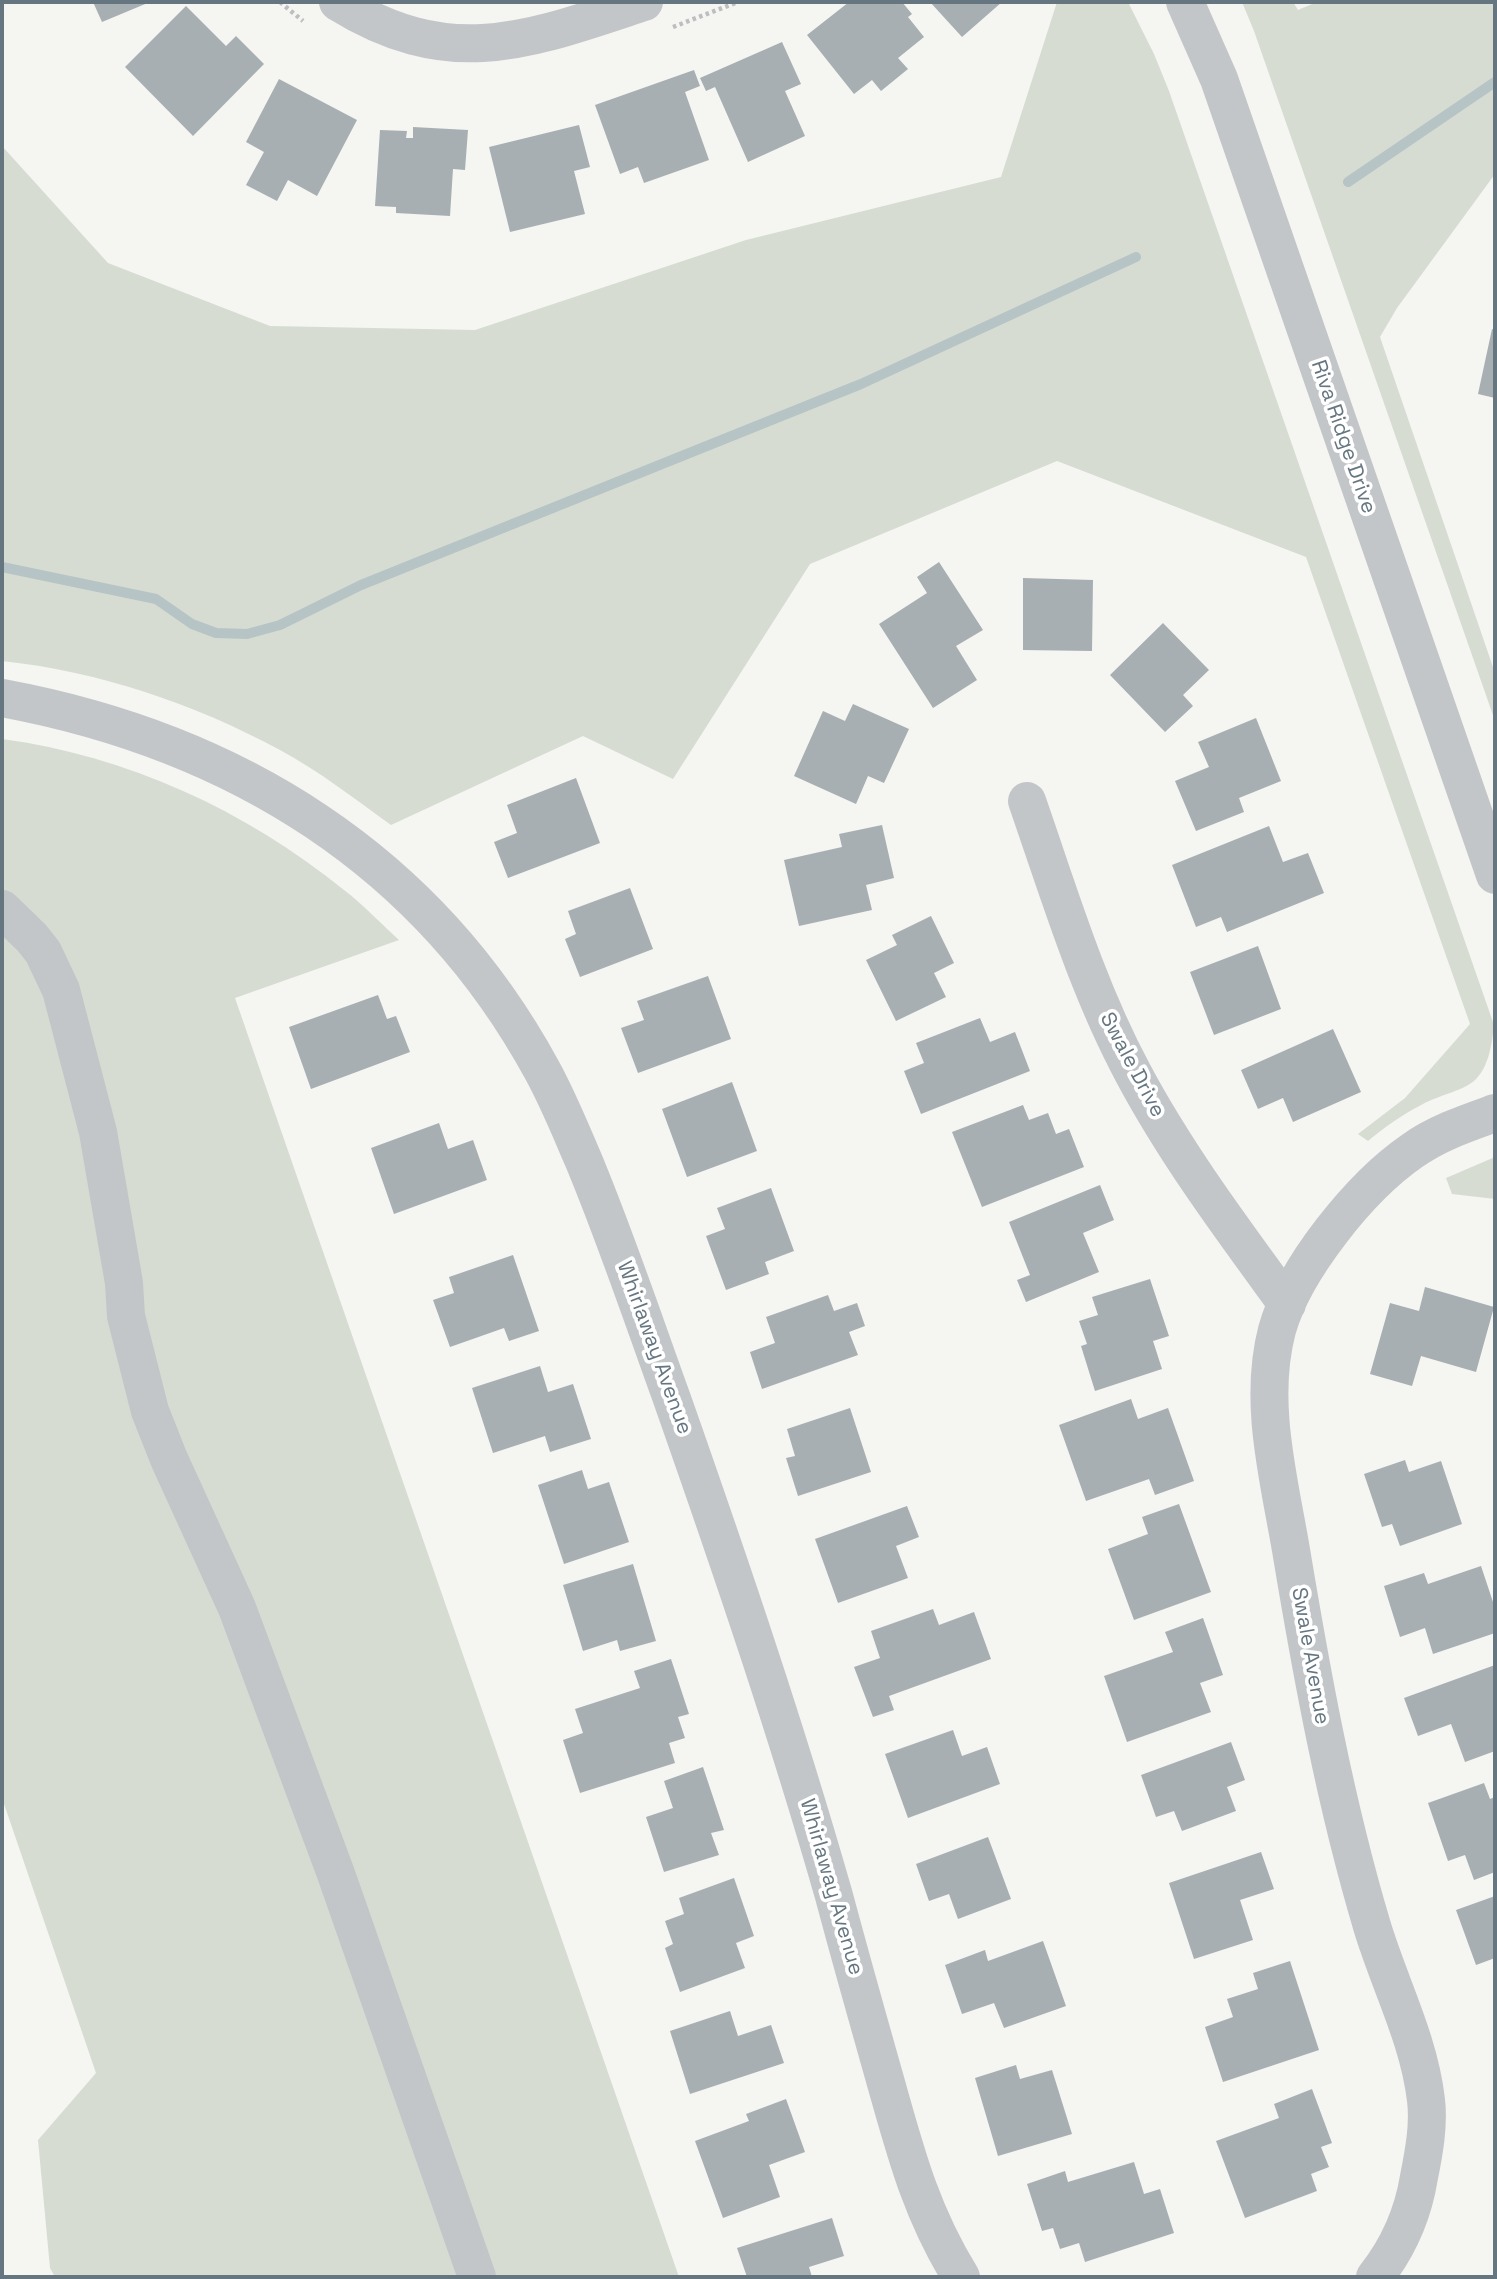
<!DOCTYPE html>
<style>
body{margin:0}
#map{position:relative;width:1497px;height:2279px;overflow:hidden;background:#f5f5f1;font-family:"Space Grotesk",sans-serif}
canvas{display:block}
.frame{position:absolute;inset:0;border:4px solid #657681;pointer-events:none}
</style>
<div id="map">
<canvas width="1497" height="2279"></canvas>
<div class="frame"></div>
</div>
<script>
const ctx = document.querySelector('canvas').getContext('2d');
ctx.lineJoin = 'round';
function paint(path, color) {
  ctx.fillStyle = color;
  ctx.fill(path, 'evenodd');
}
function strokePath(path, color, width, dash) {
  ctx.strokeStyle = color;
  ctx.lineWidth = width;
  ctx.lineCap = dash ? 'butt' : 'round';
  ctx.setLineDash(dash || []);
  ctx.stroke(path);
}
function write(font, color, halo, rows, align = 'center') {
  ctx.font = font + ' "Space Grotesk",sans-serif';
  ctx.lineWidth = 7;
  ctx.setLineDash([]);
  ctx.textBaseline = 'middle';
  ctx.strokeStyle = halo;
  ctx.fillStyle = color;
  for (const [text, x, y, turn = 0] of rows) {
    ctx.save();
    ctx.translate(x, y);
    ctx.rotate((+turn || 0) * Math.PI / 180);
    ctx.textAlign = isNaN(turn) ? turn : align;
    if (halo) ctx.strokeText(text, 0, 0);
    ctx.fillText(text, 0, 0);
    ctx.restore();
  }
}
paint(new Path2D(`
 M1057,2H1128L1154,54L1169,91L1494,1025C1492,1043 1489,1068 1474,1081C1462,1091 1437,1096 1423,1104C1403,1114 1385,1127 1368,1141L1358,1134L1405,1098L1470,1024L1306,557L1057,461L810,564L673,779L583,736L391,825C355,799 319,771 280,750C195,704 98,671 2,661V146L108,263L270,326L475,330L746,240L1001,177Z
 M1242,2H1293L1298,10L1317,2H1495V174L1397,308L1380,337L1495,673V721L1254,31Z
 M2,739C128,756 245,810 344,890C364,905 381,924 399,940L235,998L679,2277H55L50,2268L38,2140L96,2073L2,1798Z
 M1495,1157V1199L1452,1194L1446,1178Z`), '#d6dcd2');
strokePath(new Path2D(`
 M1348,182L1495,82
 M2,567L156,599L192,624L216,633L247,634L280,625L361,585L861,384L1136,257`), '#b6c4c6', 10);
paint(new Path2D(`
 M93,2H150L102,22Z
 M849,2H902L912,14L908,17L924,37L898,58L908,69L881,91L872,80L854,94L807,35Z
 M930,2H1002L962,37Z
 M186,6L226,46L236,36L264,64L193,136L125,67Z
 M782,42L801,84L785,91L805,136L748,162L715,87L706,91L700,78Z
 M694,70L700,86L685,92L709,160L644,183L638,167L620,174L595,105Z
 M279,79L357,120L317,196L288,180L277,201L246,185L264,152L246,142Z
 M579,125L590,167L574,171L585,214L510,232L489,147Z
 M413,127L468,130L465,170L453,169L450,216L396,213V207L375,206L380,130L407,131L406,138H413Z
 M1492,329L1495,330V398L1478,394Z
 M939,562L983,630L956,646L977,680L933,708L879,624L927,593L917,577Z
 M1023,578L1093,580L1092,651L1023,650Z
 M1163,623L1209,670L1183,695L1193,706L1165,732L1110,675Z
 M853,704L909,729L884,783L868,776L856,804L794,776L823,711L845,721Z
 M1256,718L1281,781L1239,798L1244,812L1196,831L1175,781L1209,767L1198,742Z
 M576,778L600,843L508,878L494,842L517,833L507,805Z
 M882,825L894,878L866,885L872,910L799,926L784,860L842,847L839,834Z
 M1269,826L1283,862L1308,853L1324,893L1227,932L1221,917L1196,927L1172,865Z
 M630,888L653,949L580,977L565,939L576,934L568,911Z
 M931,916L954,963L934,973L946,997L896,1021L866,960L897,945L892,935Z
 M1258,946L1281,1009L1214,1035L1190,972Z
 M708,976L731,1039L638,1073L621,1028L644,1020L637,1001Z
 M378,995L387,1019L396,1016L410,1052L311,1089L289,1027Z
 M980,1018L990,1042L1015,1032L1030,1071L921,1114L904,1071L924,1063L916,1043Z
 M1333,1029L1361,1092L1293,1122L1283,1098L1258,1109L1241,1070Z
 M732,1082L757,1151L687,1177L662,1109Z
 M1023,1105L1029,1120L1048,1113L1056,1134L1069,1129L1084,1167L982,1207L952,1132Z
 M439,1123L448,1149L473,1140L487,1180L394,1214L371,1148Z
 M1100,1185L1114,1220L1083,1233L1099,1272L1026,1302L1017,1280L1030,1275L1009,1222Z
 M771,1188L794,1251L765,1262L769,1274L726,1290L706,1236L725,1229L717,1208Z
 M513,1255L539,1331L509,1341L504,1328L450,1347L433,1300L454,1293L449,1277Z
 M1150,1279L1169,1336L1153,1341L1162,1369L1095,1391L1081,1346L1087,1344L1079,1321L1098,1315L1092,1297Z
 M1425,1287L1494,1307L1476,1372L1421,1356L1412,1386L1370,1374L1390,1303L1419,1311Z
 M828,1295L834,1311L857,1303L865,1326L849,1332L858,1355L762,1389L750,1352L775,1343L766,1317Z
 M540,1366L548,1392L573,1384L591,1439L550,1452L545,1436L493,1453L472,1388Z
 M1131,1399L1138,1419L1168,1408L1194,1481L1155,1495L1149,1479L1086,1501L1059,1425Z
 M850,1408L871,1472L798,1496L786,1458L795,1456L787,1429Z
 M1405,1460L1409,1472L1441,1461L1462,1524L1400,1546L1392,1524L1382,1527L1364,1474Z
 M582,1470L588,1489L609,1482L629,1542L564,1564L538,1485Z
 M1179,1504L1211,1592L1134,1620L1108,1549L1148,1534L1142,1517Z
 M907,1506L919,1537L896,1546L908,1578L838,1603L815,1539Z
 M633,1564L656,1641L620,1651L617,1640L583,1651L563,1585Z
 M1481,1566L1495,1608V1633L1433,1654L1425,1628L1400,1637L1384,1586L1424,1573L1428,1584Z
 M933,1609L939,1625L974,1612L991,1659L889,1696L894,1710L873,1717L854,1667L880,1658L871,1631Z
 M1203,1618L1223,1675L1200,1683L1211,1712L1127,1742L1104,1676L1173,1652L1165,1632Z
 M671,1659L689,1714L678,1717L685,1738L669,1743L675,1763L580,1793L563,1740L583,1733L575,1709L640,1688L634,1671Z
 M1495,1665V1751L1465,1762L1451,1724L1418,1736L1404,1698Z
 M953,1730L962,1756L987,1747L1000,1784L908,1818L885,1754Z
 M1231,1742L1245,1780L1227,1787L1236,1811L1182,1831L1174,1811L1156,1817L1141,1775Z
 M703,1767L724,1830L711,1833L719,1855L664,1872L646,1817L673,1808L664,1781Z
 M1484,1783L1490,1799L1495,1797V1872L1474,1880L1465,1855L1448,1861L1428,1803Z
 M988,1837L1011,1899L958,1919L949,1894L929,1901L916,1864Z
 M1261,1852L1274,1889L1240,1900L1253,1940L1194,1959L1169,1883Z
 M734,1878L754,1936L736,1943L745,1968L680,1992L665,1948L673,1944L665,1921L684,1914L679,1898Z
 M1495,1896V1958L1476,1965L1456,1910Z
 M1043,1941L1066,2006L1004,2028L994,2003L962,2014L945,1965L985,1950L988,1961Z
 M1290,1961L1319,2050L1223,2082L1205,2027L1233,2017L1227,1999L1258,1989L1253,1973Z
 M730,2011L738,2036L771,2025L784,2063L690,2094L670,2031Z
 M1016,2065L1020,2079L1052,2070L1072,2134L998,2156L975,2078Z
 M1312,2089L1332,2143L1321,2147L1329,2167L1311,2174L1317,2191L1245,2218L1216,2141L1279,2118L1274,2104Z
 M786,2099L805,2152L769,2165L780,2197L723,2218L695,2141L749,2121L746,2114Z
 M1134,2162L1144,2194L1160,2189L1174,2233L1085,2262L1079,2243L1060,2249L1053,2228L1042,2231L1027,2184L1065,2171L1068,2182Z
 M832,2218L844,2256L809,2267L812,2277H747L737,2248Z`), '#a7afb3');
strokePath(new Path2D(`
 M280,2L303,21
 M673,27L738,2`), '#bcbec0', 4.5, [3.5, 3.5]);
strokePath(new Path2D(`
 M338,2C451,72 529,40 644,2
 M1185,2L1219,79L1495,875
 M2,698C234,741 427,859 542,1070C558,1099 570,1129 583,1159C616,1238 643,1319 672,1399C730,1564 786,1728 834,1896C850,1956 867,2016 884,2076C905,2150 920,2211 961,2277
 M1027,801C1059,893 1087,987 1133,1073C1176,1154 1233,1230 1287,1304
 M2,909L32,938L43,952L61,990L98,1132L124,1283L126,1316L150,1411L169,1459L237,1608L336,1874L477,2277
 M1375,2277C1398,2248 1413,2214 1419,2177C1424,2152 1429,2125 1426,2100C1419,2039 1389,1983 1372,1926C1335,1802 1312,1676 1291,1550C1279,1479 1258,1402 1277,1330C1294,1269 1360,1187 1412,1151C1437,1133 1467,1123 1495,1113`), '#c3c6c9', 38);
write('21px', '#657681', '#fff', [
 ["Riva Ridge Drive",1343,437,71],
 ["Swale Drive",1132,1065,62],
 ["Whirlaway Avenue",654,1348,70],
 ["Swale Avenue",1310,1656,80],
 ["Whirlaway Avenue",831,1887,74]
]);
</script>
